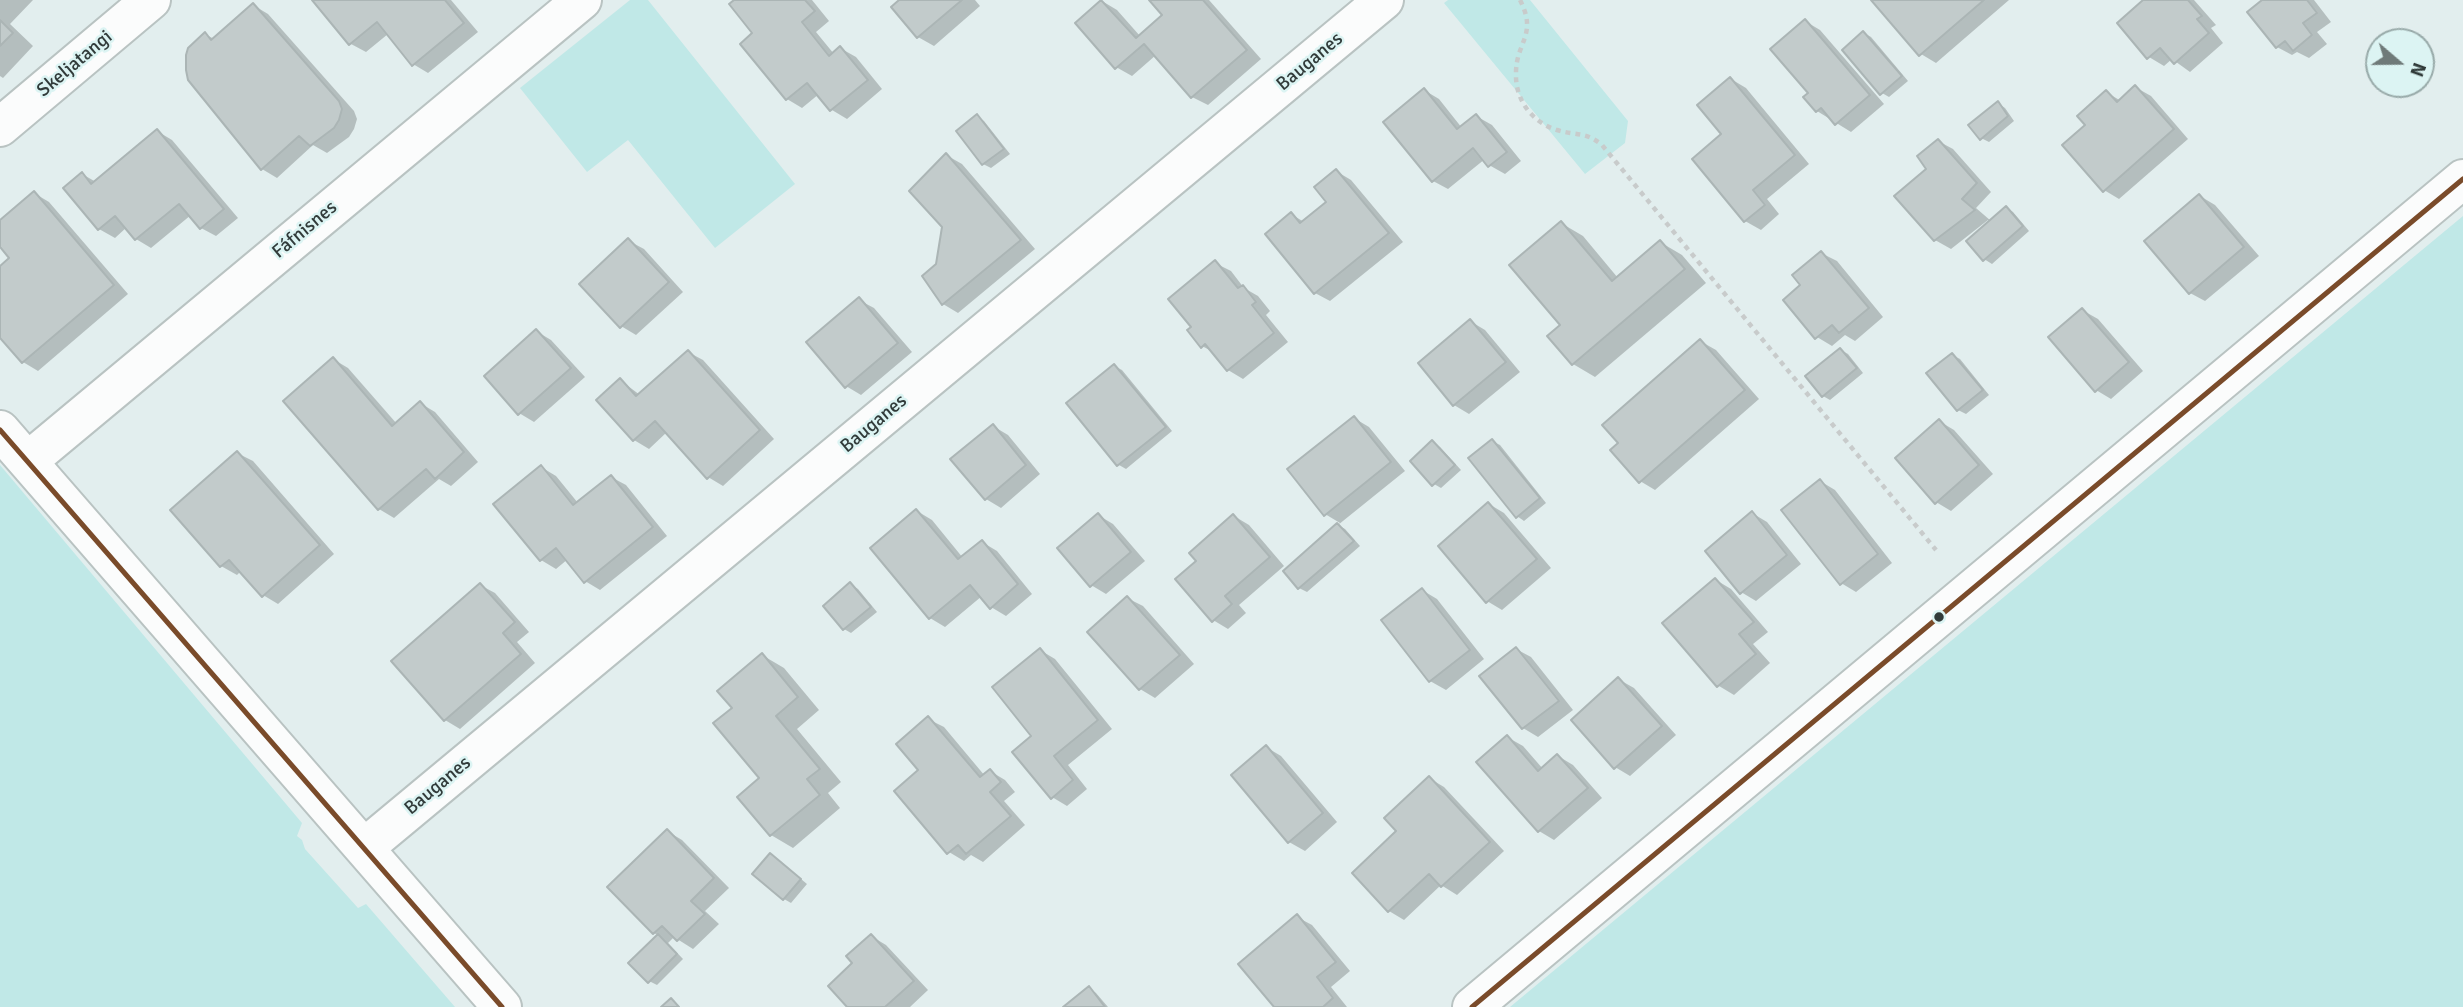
<!DOCTYPE html>
<meta charset="utf-8">
<style>
body{margin:0}
#map{position:relative;width:2463px;height:1007px;overflow:hidden;background:#e2eeee;font-family:Signika,sans-serif}
canvas{display:block}
.north{position:absolute;left:2365px;top:28px;width:70px;height:70px;box-sizing:border-box;background:#dcf4f3;border:2px solid #98aaa9;border-radius:50%;rotate:110deg;font-size:19px;font-weight:700;line-height:28px;text-align:center;color:#313b3a}
.north::after{content:'';display:block;margin:auto;width:24px;height:32px;background:#6f7a79;clip-path:polygon(50% 0,100% 100%,50% 72%,0 100%)}
</style>
<div id="map">
<canvas width="2463" height="1007"></canvas>
<div class="north">N</div>
</div>
<script>
const ctx = document.querySelector('canvas').getContext('2d');
ctx.lineJoin = 'round';
function paint(path, color) {
  ctx.fillStyle = color;
  ctx.fill(path, 'evenodd');
}
function strokePath(path, color, width, dash) {
  ctx.strokeStyle = color;
  ctx.lineWidth = width;
  ctx.lineCap = dash ? 'butt' : 'round';
  ctx.setLineDash(dash || []);
  ctx.stroke(path);
}
function write(font, color, halo, rows, align = 'center') {
  ctx.font = font + ' Signika,sans-serif';
  ctx.lineWidth = 5;
  ctx.setLineDash([]);
  ctx.textBaseline = 'middle';
  ctx.strokeStyle = halo;
  ctx.fillStyle = color;
  for (const [text, x, y, turn = 0] of rows) {
    ctx.save();
    ctx.translate(x, y);
    ctx.rotate((+turn || 0) * Math.PI / 180);
    ctx.textAlign = isNaN(turn) ? turn : align;
    if (halo) ctx.strokeText(text, 0, 0);
    ctx.fillText(text, 0, 0);
    ctx.restore();
  }
}
paint(new Path2D(`
 M630,0H648L795,184L715,248L628,140L587,172L520,88Z
 M1448,0H1530L1628,121L1625,143L1585,174L1444,3Z
 M2463,216V1007H1510Z
 M0,465L302,823L297,836L302,840L305,849L358,908L366,904L455,1007H0Z`), '#c0e8e7');
paint(new Path2D(`
 M0,0H33L10,24L33,46L3,78L0,76Z
 M314,0H451L478,32L428,73L413,64L388,34L366,52L351,44Z
 M737,0H812L829,21L816,32L834,54L840,48L856,57L882,89L847,119L832,110L819,94L802,108L787,99Z
 M902,0H975L980,6L934,46L918,37Z
 M1152,0H1209L1261,59L1208,105L1192,97L1156,55L1132,76L1116,67L1102,1L1117,10L1140,36L1164,15Z
 M1874,0H2009L1936,63L1921,54Z
 M2146,0H2194L2216,25L2211,28L2223,43L2190,72L2172,59L2164,66L2149,57Z
 M2265,0H2314L2331,22L2317,32L2327,44L2309,58L2297,52L2292,55L2277,47Z
 M253,5L268,14L354,111L357,119L354,129L349,137L327,153L313,145L277,178L262,169L205,34L214,39Z
 M1805,21L1820,30L1884,104L1851,132L1817,111L1810,93Z
 M1864,33L1871,37L1908,81L1889,97L1882,93Z
 M1731,79L1746,88L1809,164L1767,199L1779,214L1761,230L1745,221L1694,159L1724,134Z
 M2135,87L2151,96L2188,139L2119,199L2104,190L2088,125L2106,92L2121,101Z
 M1424,90L1439,99L1462,128L1476,116L1492,125L1521,161L1505,174L1489,165L1485,159L1448,189L1433,181Z
 M1998,103L2005,108L2014,121L1989,142L1981,138Z
 M977,116L984,121L1010,154L991,168L983,164Z
 M157,131L172,140L238,218L216,236L201,228L191,215L151,248L136,239L127,227L115,238L99,229L65,188L82,174L96,182Z
 M1938,141L1953,149L1991,192L1976,208L1991,221L2006,208L2013,212L2029,231L1992,264L1984,259L1990,222L1988,220L1951,249L1935,240L1928,169Z
 M946,155L962,164L1035,249L958,313L943,304L938,265L943,226Z
 M1336,171L1351,180L1403,242L1330,301L1315,293L1291,214L1304,222L1328,202Z
 M34,193L49,202L128,294L38,371L23,362L0,335V268L12,258L0,244V222Z
 M2200,196L2215,205L2259,256L2205,301L2190,293Z
 M1561,223L1583,236L1618,278L1660,242L1682,255L1706,283L1595,377L1573,364L1563,325Z
 M629,241L644,249L683,292L636,335L621,326Z
 M1821,253L1837,261L1883,317L1855,341L1845,335L1832,346L1817,337L1803,285Z
 M1215,263L1231,271L1244,288L1258,296L1270,311L1266,315L1288,342L1243,379L1228,370L1215,353L1202,346Z
 M859,300L874,308L912,352L861,395L846,386Z
 M2082,310L2098,319L2143,371L2111,399L2096,390Z
 M1470,321L1485,330L1520,372L1469,414L1454,405L1420,363Z
 M536,331L551,340L585,377L534,422L519,413Z
 M1700,341L1716,350L1759,399L1655,490L1640,481Z
 M1841,350L1848,354L1863,373L1830,400L1823,396Z
 M688,352L703,360L774,439L723,486L708,477L667,432L649,449L634,440L620,380L640,395Z
 M1952,355L1960,359L1989,395L1966,414L1958,410Z
 M333,359L348,368L397,424L420,403L435,412L478,462L451,486L439,479L394,518L379,509Z
 M1114,366L1122,370L1172,431L1126,469L1119,465Z
 M1354,418L1369,427L1405,471L1338,525L1345,529L1360,546L1307,592L1299,588L1285,571L1340,523L1325,514Z
 M1939,421L1954,430L1993,474L1951,511L1936,502Z
 M993,426L1008,435L1040,474L1001,508L986,499Z
 M1492,441L1500,445L1546,503L1524,521L1517,516Z
 M1433,442L1440,447L1461,470L1441,488L1434,484Z
 M237,453L253,461L334,554L278,604L263,595L241,571L237,575L221,566Z
 M541,467L556,476L578,503L611,477L626,485L667,536L600,590L585,581L568,559L556,569L541,560Z
 M1820,481L1835,490L1892,563L1856,592L1841,583Z
 M1489,504L1504,513L1551,568L1502,610L1487,601Z
 M917,511L932,520L963,558L982,542L997,551L1032,594L1006,616L991,607L982,596L945,627L930,618Z
 M1752,513L1767,522L1801,564L1756,601L1741,592Z
 M1098,515L1113,524L1145,561L1106,594L1091,585Z
 M1234,516L1249,525L1284,566L1239,605L1246,613L1228,629L1213,620L1198,562Z
 M1716,580L1731,589L1768,632L1753,644L1770,663L1734,695L1719,686L1665,624Z
 M850,584L858,589L877,612L851,633L844,629Z
 M480,585L495,593L529,632L517,642L535,663L460,729L445,720Z
 M1422,590L1437,599L1484,659L1446,690L1430,681L1383,621Z
 M1127,598L1143,606L1194,664L1155,698L1140,689Z
 M1516,649L1531,657L1573,710L1538,737L1523,728Z
 M1040,650L1055,659L1112,729L1068,765L1087,789L1067,806L1052,797L1034,736Z
 M762,655L784,668L819,710L797,729L841,782L828,793L840,808L793,848L771,835L761,779Z
 M1618,679L1634,688L1676,735L1630,776L1615,767Z
 M928,719L944,727L985,776L990,771L1005,780L1015,792L1004,801L1025,825L983,862L971,855L964,861L949,852L920,770Z
 M1507,737L1523,746L1543,769L1558,756L1573,765L1602,798L1554,840L1539,831Z
 M1266,747L1281,756L1337,822L1305,851L1289,842L1233,775Z
 M1429,778L1444,787L1504,851L1457,895L1441,885L1404,920L1389,911L1398,831Z
 M667,831L682,840L729,888L705,911L719,924L693,949L674,937L668,943L683,959L657,985L649,981L659,936L654,933Z
 M777,859L807,884L791,903L784,899Z
 M1297,917L1312,925L1350,971L1331,987L1347,1007H1276Z
 M871,936L886,945L928,990L910,1007H850L855,963Z
 M1089,988L1096,993L1108,1007H1066Z`), '#0003');
const building = new Path2D(`
 M312,0H445L464,23L412,66L377,22L349,45Z
 M734,0H805L815,11L802,22L829,56L840,46L868,80L830,111L807,83L786,100L740,44L752,33L729,4Z
 M899,0H962L917,38L891,7Z
 M1101,0L1136,38L1162,15L1149,0H1203L1247,50L1191,98L1144,44L1115,69L1075,23Z
 M1871,0H1984L1919,56Z
 M2143,0H2188L2202,16L2197,19L2209,33L2174,64L2160,48L2147,59L2117,23Z
 M2262,0H2307L2317,13L2303,23L2312,35L2293,51L2285,41L2276,48L2247,12Z
 M253,3L339,101L342,109L339,120L334,128L310,146L299,136L261,170L188,80L186,70V55L188,48L205,32L211,40Z
 M1805,19L1870,95L1835,125L1821,108L1816,112L1803,97L1808,93L1770,49Z
 M0,20L13,33L0,46Z
 M1863,31L1902,76L1880,95L1842,50Z
 M1730,77L1795,155L1753,190L1765,205L1744,222L1692,159L1721,134L1697,105Z
 M2135,85L2174,129L2103,192L2062,145L2085,125L2077,116L2106,90L2117,102Z
 M1424,88L1457,129L1476,114L1507,152L1488,167L1473,148L1432,182L1383,122Z
 M1998,101L2008,116L1980,140L1968,125Z
 M977,114L1004,149L982,165L956,131Z
 M157,129L224,209L200,229L179,204L135,240L115,216L98,230L63,188L82,172L91,184Z
 M1938,139L1977,183L1962,199L1975,210L1934,241L1894,196L1926,169L1917,156Z
 M946,153L1021,240L942,305L922,276L936,264L942,227L909,191Z
 M1336,169L1389,233L1314,294L1265,234L1291,212L1300,223L1326,202L1314,187Z
 M34,191L114,285L22,363L0,338V266L9,258L0,247V220Z
 M2199,194L2244,247L2189,294L2144,241Z
 M2006,206L2023,226L1983,261L1966,241Z
 M1561,221L1612,281L1660,240L1685,269L1572,365L1547,336L1560,325L1509,265Z
 M628,238L669,282L620,328L579,284Z
 M1821,251L1869,308L1839,333L1832,325L1815,339L1783,300L1800,285L1792,275Z
 M1215,260L1238,288L1243,285L1256,302L1252,305L1274,333L1227,371L1205,344L1201,348L1187,330L1191,327L1168,299Z
 M859,297L898,343L845,388L806,342Z
 M2082,308L2129,362L2095,392L2048,337Z
 M1470,319L1506,362L1453,406L1418,363Z
 M536,329L571,368L518,415L484,376Z
 M1700,339L1745,390L1639,483L1610,450L1618,443L1602,425Z
 M1840,348L1857,368L1822,397L1805,376Z
 M688,350L760,430L707,479L655,421L633,441L596,400L620,378L636,396Z
 M1952,353L1983,390L1957,411L1926,373Z
 M333,357L392,426L420,401L464,452L435,479L426,469L378,510L283,401Z
 M1114,364L1166,427L1117,466L1066,403Z
 M1354,416L1391,462L1324,516L1287,469Z
 M1939,419L1979,465L1935,504L1895,458Z
 M993,424L1026,465L985,500L950,459Z
 M1492,439L1540,498L1516,518L1468,458Z
 M1432,440L1455,465L1432,486L1410,461Z
 M237,451L320,545L262,597L229,560L220,567L170,510Z
 M541,465L573,505L611,475L653,527L584,583L556,548L540,561L493,504Z
 M1820,479L1878,554L1840,585L1781,510Z
 M1488,502L1537,559L1486,603L1438,546Z
 M916,509L958,559L982,540L1018,584L990,609L970,585L929,619L870,548Z
 M1752,511L1787,555L1740,594L1705,551Z
 M1098,513L1131,552L1090,587L1057,548Z
 M1233,514L1270,557L1225,596L1232,604L1212,622L1175,579L1196,561L1189,553Z
 M1337,523L1354,541L1298,589L1283,571Z
 M1715,578L1754,622L1739,634L1756,654L1717,687L1662,623Z
 M850,582L871,607L843,630L823,606Z
 M480,583L515,622L503,633L521,654L444,721L391,661Z
 M1422,588L1470,650L1429,682L1381,620Z
 M1127,596L1180,655L1139,690L1087,632Z
 M1516,647L1559,701L1522,729L1479,676Z
 M1040,648L1098,720L1054,756L1073,780L1051,799L1012,752L1031,736L992,687Z
 M762,653L798,697L776,716L820,769L807,779L820,795L770,836L737,797L759,778L713,723L732,708L717,691Z
 M1618,677L1662,726L1614,769L1571,720Z
 M928,716L980,777L990,769L1001,782L990,792L1011,816L966,854L958,845L947,854L894,791L918,770L896,744Z
 M1507,735L1538,771L1557,754L1588,788L1538,832L1476,762Z
 M1266,745L1323,813L1288,843L1231,775Z
 M1429,776L1490,842L1441,887L1429,874L1388,912L1352,873L1396,831L1384,818Z
 M667,829L714,878L691,901L705,914L677,941L662,926L653,934L607,887Z
 M770,853L801,879L783,900L752,874Z
 M1297,914L1336,962L1317,977L1333,998L1323,1007H1274L1238,964Z
 M658,934L677,954L648,983L628,963Z
 M871,934L914,981L885,1007H847L828,986L852,963L846,956Z
 M1089,986L1105,1007H1063Z
 M671,998L679,1007H661Z`);
paint(building, '#c2cbcb');
strokePath(building, '#abb5b5', 2);
const street = new Path2D(`
 M0,127L151,0
 M0,430L502,1007
 M28,461L582,0
 M364,848L1384,0
 M1472,1007L2463,179`);
strokePath(street, '#b9c3c2', 42);
strokePath(new Path2D(`
 M1520,0C1538,35 1516,42 1516,73C1515,99 1531,122 1557,130C1576,136 1585,131 1602,145L1936,550`), '#c8cbcb', 4.5, [5, 5]);
strokePath(street, '#fbfcfc', 38);
strokePath(new Path2D(`
 M0,430L502,1007
 M1472,1007L2463,179`), '#7a4b2a', 5);
for (const [x, y, r, color] of [
 [1939,617,6,"#313b3a"]
]) {
  const dot = new Path2D();
  dot.arc(x, y, r, 0, 2 * Math.PI);
  ctx.fillStyle = color;
  ctx.fill(dot);
  strokePath(dot, '#dcf4f3', 2.5);
}
write('19px', '#313b3a', '#dcf4f3', [
 ["Bauganes",1310,62,-40],
 ["Skeljatangi",75,64,-40],
 ["Fáfnisnes",305,230,-40],
 ["Bauganes",874,424,-40],
 ["Bauganes",438,786,-40]
]);
</script>
